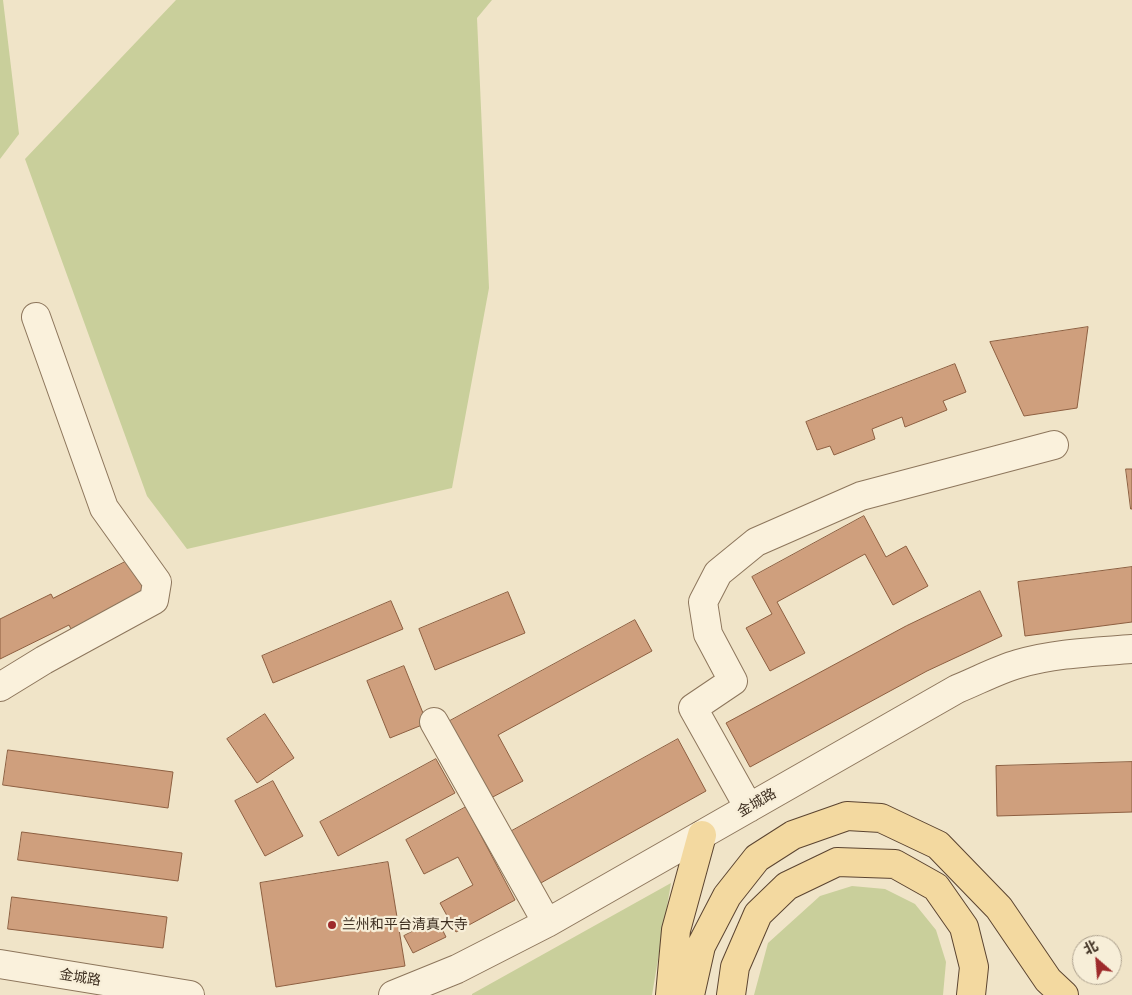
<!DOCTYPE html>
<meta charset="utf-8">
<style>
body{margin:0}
#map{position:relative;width:1132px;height:995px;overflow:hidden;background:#f0e4c8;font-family:Merriweather,"Noto Sans SC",serif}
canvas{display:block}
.north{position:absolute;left:1072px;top:935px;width:50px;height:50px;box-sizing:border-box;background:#f7eed8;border:1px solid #ada18e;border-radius:50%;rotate:333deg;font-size:14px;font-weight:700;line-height:20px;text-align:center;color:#3d2e20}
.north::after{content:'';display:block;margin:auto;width:18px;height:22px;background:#9e2a2b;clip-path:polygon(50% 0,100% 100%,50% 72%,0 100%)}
</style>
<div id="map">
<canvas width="1132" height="995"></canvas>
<div class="north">北</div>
</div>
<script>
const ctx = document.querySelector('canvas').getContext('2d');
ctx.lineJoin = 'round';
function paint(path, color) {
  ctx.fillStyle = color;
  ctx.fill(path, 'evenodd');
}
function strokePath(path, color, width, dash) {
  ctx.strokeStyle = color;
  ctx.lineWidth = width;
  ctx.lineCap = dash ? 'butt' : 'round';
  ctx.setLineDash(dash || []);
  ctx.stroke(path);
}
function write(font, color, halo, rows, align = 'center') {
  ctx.font = font + ' Merriweather,"Noto Sans SC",serif';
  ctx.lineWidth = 4.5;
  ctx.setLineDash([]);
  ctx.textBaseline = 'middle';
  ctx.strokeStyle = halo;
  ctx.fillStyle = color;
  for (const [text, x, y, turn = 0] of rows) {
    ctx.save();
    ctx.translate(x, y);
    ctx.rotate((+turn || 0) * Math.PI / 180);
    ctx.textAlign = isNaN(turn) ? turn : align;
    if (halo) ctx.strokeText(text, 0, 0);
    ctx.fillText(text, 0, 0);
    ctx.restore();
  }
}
paint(new Path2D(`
 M0,0H3L19,134L0,159Z
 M176,0H492L477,18L489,288L452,488L187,549L147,496L25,159Z
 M671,883L652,995H472V994Z
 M852,886L885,889L915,904L936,930L946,962L943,995H754L768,943L820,896Z`), '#c9cf9b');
const building = new Path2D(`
 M1088,327L1077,408L1024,416L990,342Z
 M955,364L966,392L943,401L947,410L905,427L902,417L872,429L875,439L834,455L830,446L817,450L806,422Z
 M1126,469H1132V509H1131Z
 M864,516L886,557L906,546L928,586L893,605L865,554L777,602L805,653L770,671L746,628L772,614L752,577Z
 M129,560L145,592L71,629L69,625L0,659V619L51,594L53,598Z
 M1132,567V622L1025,636L1018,582Z
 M980,591L1002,636L927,671L750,767L726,723L906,626Z
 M508,592L525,633L435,670L419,629Z
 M391,601L403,629L273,683L262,656Z
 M635,620L652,651L498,735L523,781L489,799L448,722Z
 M404,666L427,723L390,738L367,681Z
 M265,714L294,758L257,783L227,739Z
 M678,739L706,791L539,884L510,832Z
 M8,750L173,772L168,808L3,785Z
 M436,759L455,793L338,856L320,822Z
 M1132,762V812L997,816L996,766Z
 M273,781L303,836L265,856L235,801Z
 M466,807L515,900L456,932L440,903L473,885L458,857L424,874L406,840Z
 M22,832L182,853L178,881L18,860Z
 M388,862L405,966L276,987L260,883Z
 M12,897L167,917L163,948L8,929Z
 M437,919L446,937L413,953L404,936Z`);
paint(building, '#cf9f7d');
strokePath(building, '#8d5f41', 1);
const minor = new Path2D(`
 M0,687L44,660L154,600L157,582L104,508L36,317
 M434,722L547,923
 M749,808L693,708L733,681L708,634L703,602L718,573L756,542L861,496L1054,445
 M0,964L190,995
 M393,995L457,969L547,923L957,689C977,681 997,670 1018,664C1055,653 1094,652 1132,649`);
const major = new Path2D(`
 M670,995L676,930L702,835
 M690,995L701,946L727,896L757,858L793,835L847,816L881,818L938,845L999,908L1048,980L1064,995
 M731,995L735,967L758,914L787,886L837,862L895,864L936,887L964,927L974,967L971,995`);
strokePath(minor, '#8d765c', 30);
strokePath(major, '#5b4430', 30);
strokePath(minor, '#faf1dc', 28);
strokePath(major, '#f3d9a0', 28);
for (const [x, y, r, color] of [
 [332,925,5,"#9e2a2b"]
]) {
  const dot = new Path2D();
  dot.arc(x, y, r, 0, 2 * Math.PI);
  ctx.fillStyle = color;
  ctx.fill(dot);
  strokePath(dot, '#f7eed8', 2);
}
write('14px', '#3d2e20', '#f7eed8', [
 ["金城路",757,803,-30],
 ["金城路",80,978,9]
]);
write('14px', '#3d2e20', '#f7eed8', [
 ["兰州和平台清真大寺",342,925]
], 'left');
</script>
